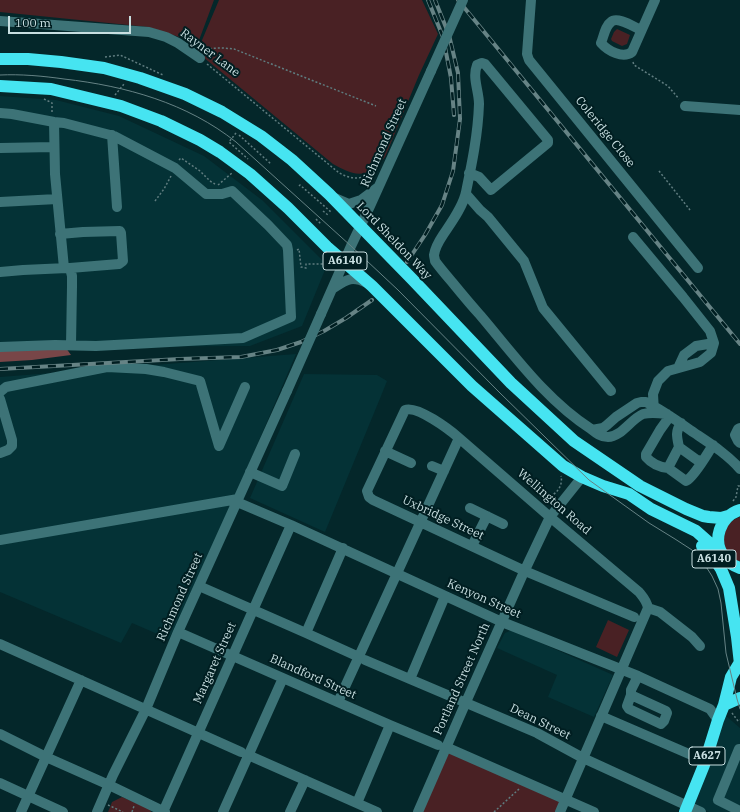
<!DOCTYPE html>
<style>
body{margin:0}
#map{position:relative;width:740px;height:812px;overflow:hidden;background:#04272a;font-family:"IBM Plex Serif",serif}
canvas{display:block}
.scale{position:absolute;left:8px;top:16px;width:123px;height:18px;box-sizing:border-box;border:2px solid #c8dfe1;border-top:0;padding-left:5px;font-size:12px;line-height:14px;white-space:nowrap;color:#c8dfe1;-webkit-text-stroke:3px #001e21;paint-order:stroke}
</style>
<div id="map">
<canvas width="740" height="812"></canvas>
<div class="scale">100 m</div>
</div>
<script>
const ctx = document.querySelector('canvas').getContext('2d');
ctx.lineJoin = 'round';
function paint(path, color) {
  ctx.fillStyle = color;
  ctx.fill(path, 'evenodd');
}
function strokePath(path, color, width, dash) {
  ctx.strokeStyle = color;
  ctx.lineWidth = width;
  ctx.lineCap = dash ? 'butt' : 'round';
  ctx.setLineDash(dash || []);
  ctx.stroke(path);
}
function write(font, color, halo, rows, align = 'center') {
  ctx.font = font + ' "IBM Plex Serif",serif';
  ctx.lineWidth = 4;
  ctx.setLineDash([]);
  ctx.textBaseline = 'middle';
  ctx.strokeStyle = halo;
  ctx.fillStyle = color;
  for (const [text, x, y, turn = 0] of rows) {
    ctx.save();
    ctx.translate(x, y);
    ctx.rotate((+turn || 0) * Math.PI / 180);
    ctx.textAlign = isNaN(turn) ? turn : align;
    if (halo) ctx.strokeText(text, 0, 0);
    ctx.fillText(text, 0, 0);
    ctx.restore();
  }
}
paint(new Path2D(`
 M0,96L56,100L119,116L204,156L262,200L327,265L302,326L250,346L64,347L0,353Z
 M296,354L234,499L169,639L132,623L121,643L0,592V377Z
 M304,374L377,375L387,381L381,396L325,532L250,498Z
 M512,630L613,675L594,717L548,697L557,675L497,648L505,633Z
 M725,715L740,728V812H709L694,806Z`), '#043236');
paint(new Path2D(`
 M0,0H214L198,43L148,27L0,12Z
 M219,0H422L438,34L419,75L385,157L379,164L372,168L373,169C359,179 346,171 333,164L197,52Z
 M617,29L630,35L627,44L622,46L612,41L611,39L614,32Z
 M740,517V562C736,560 732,558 729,555C725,550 724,545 724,539C724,527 729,521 740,517Z
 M608,620L629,630L617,657L596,647Z
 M447,750L561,801L556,812H419Z
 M122,797L150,809L151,812H108L112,802Z`), '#492124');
paint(new Path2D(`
 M66,348L71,355L32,360L0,362V351Z`), '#784648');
strokePath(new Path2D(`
 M206,50C215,47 225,48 234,49L376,106
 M105,57L120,55L163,75
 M633,62L634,65L668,86L679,99
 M207,64L338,172C344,176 354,180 362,177C366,176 370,172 374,170L377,172
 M115,95L124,84
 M44,99L52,103V112
 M236,133L229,142L248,159
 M239,135L271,164
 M179,160L181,158L200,171L210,181L215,184
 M659,171L690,210
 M218,185L232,173
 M299,186L300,185L331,212
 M155,201L164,189L171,176
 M323,211L328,215
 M316,219L321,224
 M297,250L299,249L301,267L306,268V264H322L331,267
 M540,497L542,494C544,495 547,496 549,496C558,494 563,484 561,476
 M733,501L736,497L738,486H740
 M732,713L738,721L740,720
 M108,805L123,812
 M132,812L134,806
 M494,812L519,789`), '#5f7c7f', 1.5, [2, 2]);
strokePath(new Path2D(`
 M531,0L527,54L529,60L698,268
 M0,21L149,32L166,37L178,43L200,58
 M641,30C634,27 617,16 611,22C605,26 604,36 601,43C608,51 623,59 632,52L655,0
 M685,106L740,110
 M0,113L12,114L54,122L64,123L114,136L175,168L206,194H222L232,191L268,225L287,245L288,250L291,317L243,338L96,346L55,345L0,347
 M54,122L55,174L64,268
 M112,135L117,207
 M0,148L54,147
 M469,173L479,177L491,190L548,143V140L485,64L482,63L477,65C472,78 479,91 479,104C478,134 472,163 466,192C463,207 451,223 443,235C439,241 435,248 434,255C434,257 435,259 435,261C440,268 446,275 452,282C461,293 470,304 480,315C514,355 546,400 591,429C596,433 601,437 608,437C621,437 631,419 643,414C651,412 658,413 667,414
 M466,194L480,210L488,217L524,261L543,308L611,391
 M335,198L349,204L361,200L377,188
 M0,202L57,199
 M633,237L683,297L710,331L714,343L711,353L700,362L668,371L658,381L653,394L654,412
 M70,268L72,276V286L71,345
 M0,272L23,270L67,268H70L119,264L123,261L121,233L120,231L83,232L60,234
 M332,289C346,280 351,275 367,283
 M321,314L351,246L370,206L431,71
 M678,368L684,355L696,346L714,343
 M0,392L6,387L107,367L146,369L164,372L200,381L219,446L245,387
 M0,399L12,440V446L8,450L0,453
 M681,423C675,432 677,437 679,447L697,460L703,461
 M740,428L738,429L735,435L738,441L740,443
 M592,430L603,428L607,425L616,417L637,403L641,402H646C664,411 680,423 696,434C711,444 728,455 740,469
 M679,447L668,468L686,481C695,476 707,454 713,445
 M385,451L411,463
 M432,466L444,471
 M668,468C658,467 652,464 646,457V454L660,430L670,416
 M250,472L282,486L295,454
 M237,502L291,525L502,622L638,676L710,709L718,720
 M470,508L503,524
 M0,540L238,499
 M472,546L487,516
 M199,586L306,633L359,657
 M648,608L660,612L692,637L700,646
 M634,617L525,571L373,500L369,497L367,491L405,410C417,405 450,430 459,438L550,517L639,592C643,597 647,601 648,608
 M178,632L390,725L438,745
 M306,633L343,548
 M0,644L241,752
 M365,660L537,733L583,758L701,812
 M410,679L445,596
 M631,695L627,706L629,709L661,724L664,721L667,713L666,711L631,695V690L638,676
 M338,702L459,438
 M601,716L696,757L701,760L704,765
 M0,734L46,757L109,785L165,812
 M446,747L594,812
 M740,749H739L718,800L740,811
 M248,755L377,812
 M0,783L63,812
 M357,803L390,725
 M21,812L81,680
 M97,812L113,775L146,709L178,632L287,391
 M163,812L291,525
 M223,812L283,678
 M290,812L305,780
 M418,812L466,702L523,574L550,517L582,477
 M560,812L648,608`), '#3d7377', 10);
strokePath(new Path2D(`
 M0,59H28L61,62L104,68L140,78L185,94L222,112L261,136L292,160L329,194L412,279L511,383L574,441L640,486L686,509L703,516L709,517L721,518L728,516
 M0,86L51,89L121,106L161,121L200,140L220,152L250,174L288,208L327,247L372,286L472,386L563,466L582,477L603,486L629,494L651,509L696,531L722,554
 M740,510C720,516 711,541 725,558C729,563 734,566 740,568
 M702,546L711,554L721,569L729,588L737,637
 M738,628L737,637L740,664
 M724,705L740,698
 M685,812L704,765L718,720L724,705L731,677L740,662`), '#46e4f1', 12);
strokePath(new Path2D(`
 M0,75C21,74 43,76 64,79C126,86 187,103 236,142L351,246L398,290L500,393L589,480L649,523L675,539L692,550L703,562L712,576L718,589L721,603L726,653L737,699L740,709`), '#668385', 1);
const rail = new Path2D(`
 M428,0L443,37L451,78L454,115
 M458,0L740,344
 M407,262L425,235L442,205L453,171L460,119L458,73L449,35L435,0
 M0,369L180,359L241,357L277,350L301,342L324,331L346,318L372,300`);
strokePath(rail, '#668385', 4);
strokePath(rail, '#001e21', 2.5, [8]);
strokePath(new Path2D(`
 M431,71L463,0
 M287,391L321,314`), '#3d7377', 10);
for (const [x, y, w] of [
 [345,261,44],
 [714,559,44],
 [707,756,36]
]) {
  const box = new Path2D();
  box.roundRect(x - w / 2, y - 9, w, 18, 3);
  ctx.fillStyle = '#001e21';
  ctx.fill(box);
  strokePath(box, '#c8dfe1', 1);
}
write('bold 11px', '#c8dfe1', null, [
 ["A6140",345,261],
 ["A6140",714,559],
 ["A627",707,756]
]);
write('12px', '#c8dfe1', '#001e21', [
 ["Rayner Lane",210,53,37],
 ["Coleridge Close",605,132,51],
 ["Richmond Street",384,143,-66],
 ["Lord Sheldon Way",394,241,46],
 ["Wellington Road",554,502,41],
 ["Uxbridge Street",443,518,25],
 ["Richmond Street",180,597,-66],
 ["Kenyon Street",484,599,24],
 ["Margaret Street",215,663,-66],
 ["Blandford Street",313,677,24],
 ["Portland Street North",462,679,-66],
 ["Dean Street",540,722,26]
]);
</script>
